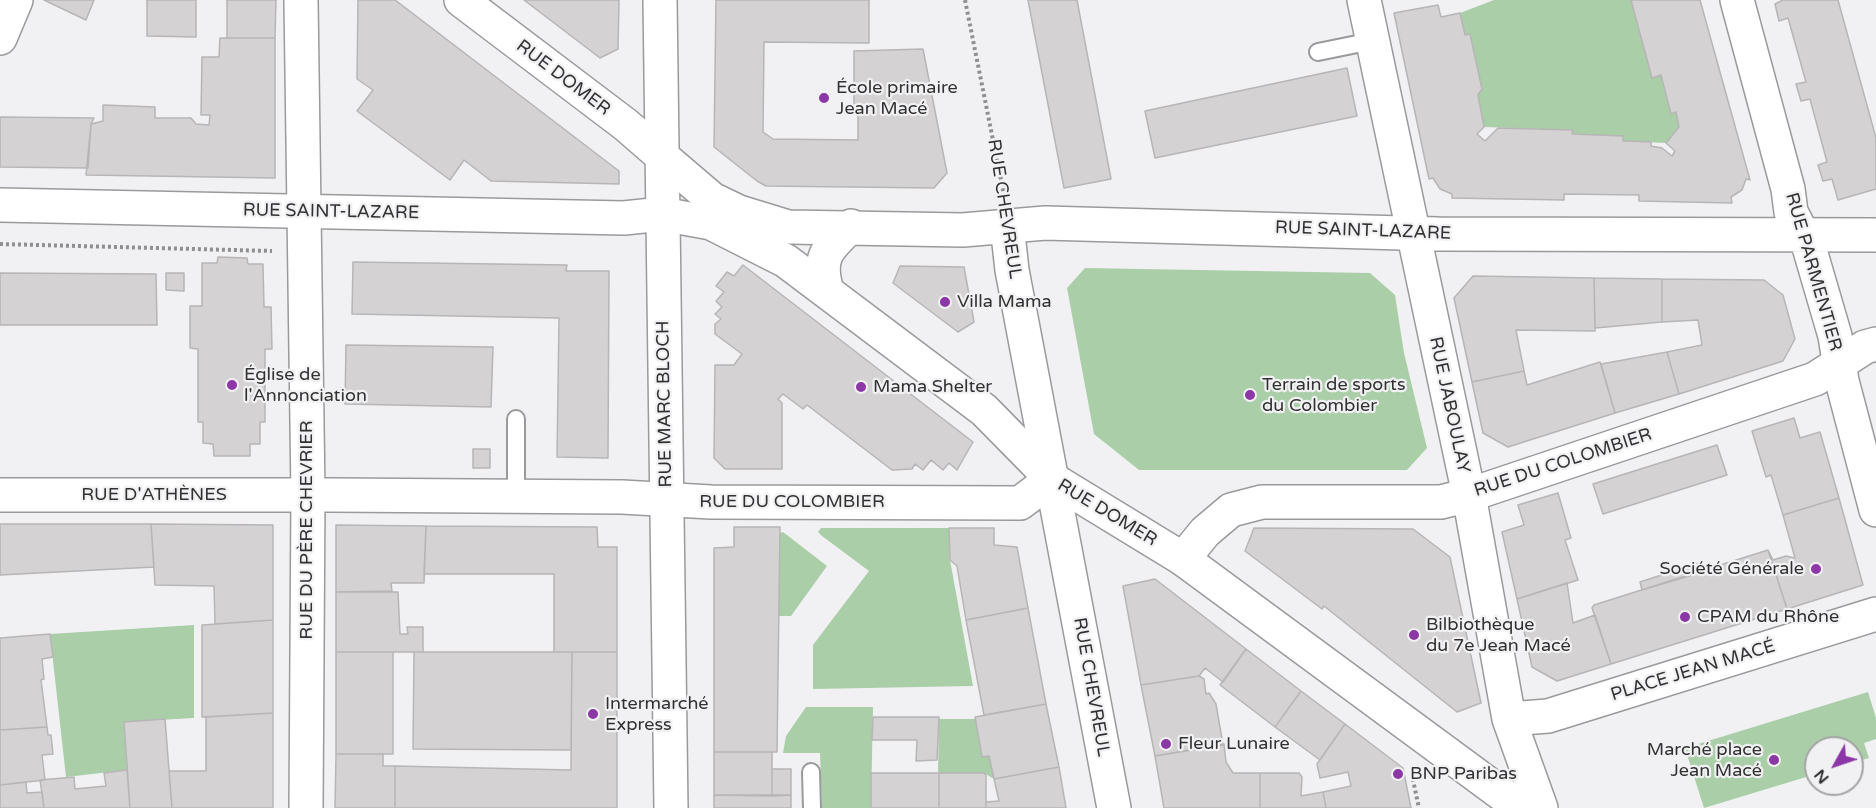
<!DOCTYPE html>
<meta charset="utf-8">
<style>
body{margin:0}
#map{position:relative;width:1876px;height:808px;overflow:hidden;background:#f1f1f3;font-family:"Varela Round",sans-serif}
canvas{display:block}
.north{position:absolute;left:1804px;top:736px;width:60px;height:60px;box-sizing:border-box;background:#f1f1f3;border:2px solid #a4a4a5;border-radius:50%;rotate:230deg;font-size:16px;font-weight:700;line-height:24px;text-align:center;color:#313131}
.north::after{content:'';display:block;margin:auto;width:21px;height:27px;background:#8b37a6;clip-path:polygon(50% 0,100% 100%,50% 72%,0 100%)}
</style>
<div id="map">
<canvas width="1876" height="808"></canvas>
<div class="north">N</div>
</div>
<script>
const ctx = document.querySelector('canvas').getContext('2d');
ctx.lineJoin = 'round';
function paint(path, color) {
  ctx.fillStyle = color;
  ctx.fill(path, 'evenodd');
}
function strokePath(path, color, width, dash) {
  ctx.strokeStyle = color;
  ctx.lineWidth = width;
  ctx.lineCap = dash ? 'butt' : 'round';
  ctx.setLineDash(dash || []);
  ctx.stroke(path);
}
function write(font, color, halo, rows, align = 'center') {
  ctx.font = font + ' "Varela Round",sans-serif';
  ctx.lineWidth = 4.5;
  ctx.setLineDash([]);
  ctx.textBaseline = 'middle';
  ctx.strokeStyle = halo;
  ctx.fillStyle = color;
  for (const [text, x, y, turn = 0] of rows) {
    ctx.save();
    ctx.translate(x, y);
    ctx.rotate((+turn || 0) * Math.PI / 180);
    ctx.textAlign = isNaN(turn) ? turn : align;
    if (halo) ctx.strokeText(text, 0, 0);
    ctx.fillText(text, 0, 0);
    ctx.restore();
  }
}
paint(new Path2D(`
 M1494,0H1631L1652,77L1661,75L1671,113L1676,112L1679,127L1666,143L1623,141V136L1572,134V130L1484,127L1478,95L1482,89L1470,35H1465L1460,13Z
 M1085,268L1370,273L1395,295L1404,353L1427,448L1407,470H1139L1094,434L1067,288Z
 M821,528H949L950,560L973,686L813,689V645L869,571L822,536L818,532Z
 M783,532L827,566L791,616H777L780,533Z
 M194,625V718L124,722L127,770L66,777L50,634Z
 M1868,692L1876,718V739L1864,743L1869,758L1852,763V748H1816V774L1704,808L1685,748Z
 M806,707H873L871,808H822L820,753H783L786,736Z
 M939,719H975L982,756H989L994,779L984,773H938Z`), '#aacea8');
const building = new Path2D(`
 M44,0H94L86,20Z
 M147,0H196V37L147,36Z
 M227,0H276L275,38H227Z
 M358,0H395L619,171V184L491,181L464,160L450,180L357,111L373,90L357,79Z
 M524,0H619L618,49L600,58Z
 M716,0H869V43L764,42L763,132L773,139L858,140V113H854V51L923,49L947,173L934,188L766,186L757,181L714,147Z
 M1028,0H1077L1111,179L1064,188Z
 M1631,0H1700L1750,180L1746,179L1742,190L1731,197L1732,203L1639,201V195L1564,194V200L1452,198V194L1440,189L1433,178L1429,179L1394,13L1438,5L1441,17L1460,13L1465,35L1470,34L1482,89L1478,95L1484,127L1477,134L1485,141L1498,128L1573,130L1572,134L1623,136V141L1651,142V146L1662,148L1672,156L1675,151L1666,143L1679,127L1676,112L1671,114L1661,75L1652,78Z
 M1783,0H1838L1876,138V189L1838,200L1832,179L1823,181L1818,165L1827,162L1810,99L1801,101L1796,84L1806,82L1788,18L1779,21L1775,4Z
 M220,38H275V178L86,175L91,124L103,121V105L155,107V118H191L196,124L209,125L210,115H201L202,57H219Z
 M1347,68L1357,116L1155,158L1145,111Z
 M0,117L94,118L91,124L88,168L0,167Z
 M218,257L247,258L248,264H263L264,307H271L272,349H265V422H260V444H250V456H214L213,444L203,443V422H198V349L190,348V306H202V263H217Z
 M353,262L567,265L566,271H609L608,458L557,457L559,318L352,314Z
 M743,265L973,442L957,470L949,463L943,470L931,460L923,470L915,464L912,469L892,470L807,405L803,409L783,394L778,399L782,403V469H725L714,458L715,365H734L742,354L715,334V324L721,319L715,314L722,307L716,301L724,292L716,286L727,272L734,276Z
 M900,266L964,267L974,322L958,332L893,283Z
 M0,273L156,274L157,325H0Z
 M166,273H184V291L166,290Z
 M1473,276L1594,278L1595,331L1516,330L1524,371L1472,382L1454,298Z
 M1594,278L1662,279V322L1595,328Z
 M1662,279L1764,280L1783,295L1795,339L1783,361L1679,394L1667,352L1702,345L1698,320L1662,322Z
 M346,345L493,347L491,407L345,404Z
 M1667,352L1679,394L1615,413L1601,364Z
 M1600,362L1615,413L1508,447L1483,433L1472,382L1524,371L1527,385Z
 M1794,418L1800,438L1820,432L1839,498L1783,515L1771,475L1766,477L1752,431Z
 M1717,445L1727,475L1603,514L1593,484Z
 M473,449H490V468H473Z
 M1558,493L1571,538L1565,540L1578,580L1517,599L1502,532L1524,525L1518,505Z
 M1839,498L1863,585L1787,609L1768,550L1773,560L1786,556L1795,558L1783,515Z
 M0,524H151L154,567L0,575Z
 M151,524L273,525V620L215,624L214,586L155,585Z
 M336,525L426,526L424,583H391L392,591L336,592Z
 M426,526L597,527L598,547H617V652H554V574H424Z
 M734,527H780L777,752H714V548L734,547Z
 M949,528H994V545L1017,547L1028,608L966,620L957,566L950,560Z
 M1254,528L1413,529L1450,557L1481,703L1457,712L1324,606L1322,609L1245,551Z
 M1768,550L1787,609L1611,664L1592,608L1594,605Z
 M1699,563L1702,572L1642,590L1640,582Z
 M1155,579L1246,649L1223,682L1205,668L1199,676L1141,685L1123,586Z
 M1567,583L1573,623L1595,615L1611,664L1557,681L1532,667L1517,599Z
 M336,592H398L400,634H408L407,627H423V652H336Z
 M1028,608L1046,704L984,715L966,620Z
 M273,620V713L202,717V625Z
 M50,634L53,657L42,659L44,679L41,680L47,727L0,730V638Z
 M1246,649L1301,691L1275,727L1220,685Z
 M336,652H393V754H336Z
 M414,652H572L571,750L413,749Z
 M572,652H617V808H395V766L571,770Z
 M1199,676L1204,679L1206,694L1209,693L1216,704L1223,745L1155,756L1141,685Z
 M1301,691L1345,724L1320,760L1275,727Z
 M1046,704L1059,767L994,779L989,756L982,757L975,717Z
 M273,713V808H172L169,771H206V717Z
 M873,717H939L937,760L916,761L917,740H872Z
 M165,719L172,808H130L124,722Z
 M1345,724L1403,768L1411,808H1326L1323,792L1351,786L1348,772L1320,778L1317,764Z
 M47,727L48,735H51L53,754L42,755L45,780L0,785V730Z
 M1224,744L1226,762L1233,773H1260V808H1164L1155,756Z
 M714,752H772V796L714,795Z
 M336,754H383V766H395V808H335Z
 M1059,767L1066,808H986V802L999,801L994,779Z
 M772,769H791V795L772,796Z
 M127,770L130,808H44L40,780L74,777L75,789L106,786L104,773Z
 M871,773H939V808H871Z
 M939,773H984L986,775V808H939Z
 M1260,773H1299L1302,777L1301,796L1323,792L1326,808H1260Z
 M26,782L27,793L42,792L44,808H0V785Z
 M714,795H791V808H714Z`);
paint(building, '#d4d2d3');
strokePath(building, '#b7b5b6', 1.5);
const service = new Path2D(`
 M1318,52L1372,41
 M516,419V496
 M811,772L812,808`);
const minor = new Path2D(`
 M301,0L308,494L306,808
 M1364,0L1469,495L1509,719L1541,808
 M1737,0L1788,189L1791,212L1809,247L1835,336L1842,381L1876,510
 M0,38L16,0
 M664,158L712,199L739,212L788,227L963,230L1045,223L1438,234L1876,235
 M0,205L624,218L662,214
 M1007,225L1012,270L1114,808
 M827,291C817,257 827,249 851,226
 M0,495H331L622,497L711,502L1020,503L1052,479
 M1183,559L1205,532L1231,510L1262,502H1441L1469,495L1815,379L1865,347L1876,344
 M1509,719L1548,716L1876,614`);
const tertiary = new Path2D(`
 M461,0L626,125L664,158
 M662,214L711,223L786,261L984,410L1052,479L1183,559L1521,808`);
const primary = new Path2D(`
 M660,0L671,808`);
strokePath(service, '#999a9b', 20);
strokePath(minor, '#999a9b', 36);
strokePath(tertiary, '#999a9b', 36);
strokePath(primary, '#999a9b', 36);
strokePath(new Path2D(`
 M965,0L1004,195
 M0,244L272,251
 M1417,774L1413,780L1419,808`), '#8f8f90', 4, [3, 3]);
strokePath(service, '#fff', 16);
strokePath(minor, '#fff', 33);
strokePath(tertiary, '#fff', 33);
strokePath(primary, '#fff', 33);
for (const [x, y, r, color] of [
 [824,98,6,"#8b37a6"],
 [945,302,6,"#8b37a6"],
 [232,385,6,"#8b37a6"],
 [861,387,6,"#8b37a6"],
 [1250,395,6,"#8b37a6"],
 [1816,569,6,"#8b37a6"],
 [1685,617,6,"#8b37a6"],
 [1414,635,6,"#8b37a6"],
 [593,714,6,"#8b37a6"],
 [1166,744,6,"#8b37a6"],
 [1774,760,6,"#8b37a6"],
 [1398,774,6,"#8b37a6"]
]) {
  const dot = new Path2D();
  dot.arc(x, y, r, 0, 2 * Math.PI);
  ctx.fillStyle = color;
  ctx.fill(dot);
  strokePath(dot, '#f1f1f3', 2);
}
write('18px', '#313131', '#f1f1f3', [
 ["RUE DOMER",563,78,37],
 ["RUE CHEVREUL",1004,209,81],
 ["RUE SAINT-LAZARE",331,212,1],
 ["RUE SAINT-LAZARE",1363,231,2],
 ["RUE PARMENTIER",1813,272,74],
 ["RUE MARC BLOCH",665,404,-91],
 ["RUE JABOULAY",1449,405,78],
 ["RUE DU COLOMBIER",1563,463,-18],
 ["RUE D'ATHÈNES",154,495],
 ["RUE DU COLOMBIER",792,502],
 ["RUE DOMER",1107,513,31],
 ["RUE DU PÈRE CHEVRIER",307,530,-90],
 ["PLACE JEAN MACÉ",1693,671,-17],
 ["RUE CHEVREUL",1091,687,80]
]);
write('18px', '#313131', '#f1f1f3', [
 ["École primaire",836,88],
 ["Jean Macé",836,109],
 ["Villa Mama",957,302],
 ["Église de",244,375],
 ["l'Annonciation",244,396],
 ["Terrain de sports",1262,385],
 ["du Colombier",1262,406],
 ["Mama Shelter",873,387],
 ["Société Générale",1804,569,"right"],
 ["CPAM du Rhône",1697,617],
 ["Bilbiothèque",1426,625],
 ["du 7e Jean Macé",1426,646],
 ["Intermarché",605,704],
 ["Express",605,725],
 ["Fleur Lunaire",1178,744],
 ["Marché place",1762,750,"right"],
 ["Jean Macé",1762,771,"right"],
 ["BNP Paribas",1410,774]
], 'left');
</script>
